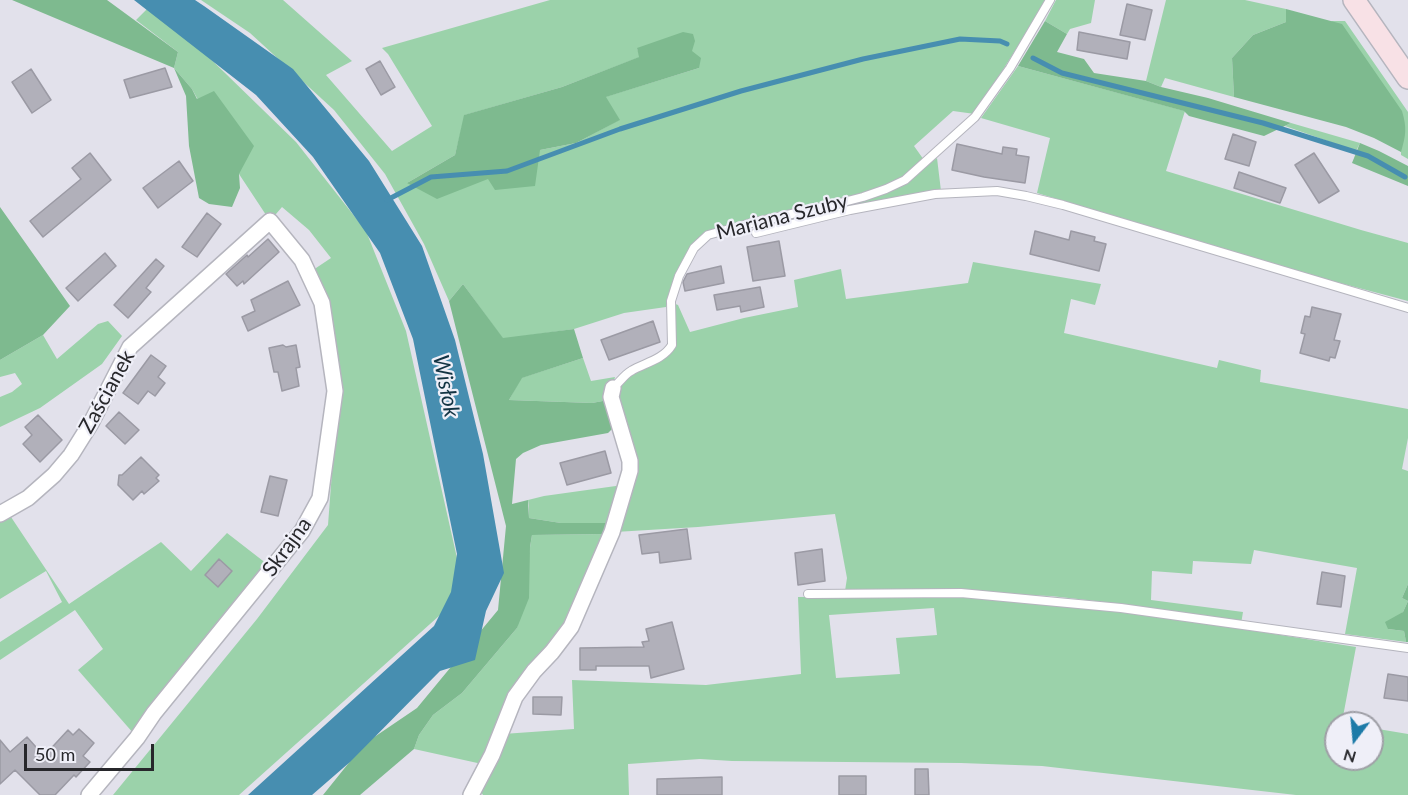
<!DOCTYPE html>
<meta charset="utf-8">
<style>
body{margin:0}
#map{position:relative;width:1408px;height:795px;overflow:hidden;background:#e2e1eb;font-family:Lato,sans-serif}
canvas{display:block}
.north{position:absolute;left:1324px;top:711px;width:60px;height:60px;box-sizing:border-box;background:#efeff8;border:2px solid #9f9fa6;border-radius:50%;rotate:196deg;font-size:16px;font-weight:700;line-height:24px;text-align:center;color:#27272b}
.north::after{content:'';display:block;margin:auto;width:21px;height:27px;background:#1d7ba8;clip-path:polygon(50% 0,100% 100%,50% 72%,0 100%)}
.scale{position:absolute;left:24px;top:744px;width:130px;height:27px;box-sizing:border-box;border:3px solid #27272b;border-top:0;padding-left:8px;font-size:18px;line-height:21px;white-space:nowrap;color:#27272b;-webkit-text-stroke:4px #efeff8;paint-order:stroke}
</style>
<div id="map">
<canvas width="1408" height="795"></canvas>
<div class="north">N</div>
<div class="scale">50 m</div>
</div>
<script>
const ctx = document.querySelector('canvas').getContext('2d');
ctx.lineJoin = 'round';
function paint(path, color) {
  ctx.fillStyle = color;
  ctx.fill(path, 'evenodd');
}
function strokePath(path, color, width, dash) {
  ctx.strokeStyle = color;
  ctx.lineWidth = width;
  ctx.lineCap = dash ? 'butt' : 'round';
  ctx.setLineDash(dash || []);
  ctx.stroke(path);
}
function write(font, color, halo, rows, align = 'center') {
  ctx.font = font + ' Lato,sans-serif';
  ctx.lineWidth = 4.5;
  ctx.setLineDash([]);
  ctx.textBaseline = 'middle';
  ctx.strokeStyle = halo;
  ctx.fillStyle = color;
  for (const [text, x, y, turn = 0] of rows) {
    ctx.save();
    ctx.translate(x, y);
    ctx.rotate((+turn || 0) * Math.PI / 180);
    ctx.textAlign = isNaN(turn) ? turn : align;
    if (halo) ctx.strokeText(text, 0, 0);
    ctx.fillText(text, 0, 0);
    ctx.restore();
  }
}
paint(new Path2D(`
 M201,0H283L352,61L326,75L392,151L432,126L388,54L382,48L550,0H1047L975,114L953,111L914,146L924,160L906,177L885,187L843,199L711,231C704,235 696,239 692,245C678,263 672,286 666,307L624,313L574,329L503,339L463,284L449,301L424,244L385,174L334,110L250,33ZM637,48L699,68L605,97L619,120L576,143L540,150L407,183L455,155L465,115L562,87L640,57Z
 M1056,0H1095L1091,23L1070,29L1067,34L1045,21Z
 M1166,0H1245L1286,9V22L1253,35L1232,58L1234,97L1165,78L1161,87L1146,81Z
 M147,9L189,38L296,142L366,231L406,331L459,567L449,607L239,795H113L257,619L328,525L338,392L313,270L331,258L309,230L282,207L270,221L239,174L192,89L174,68L178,52L136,20Z
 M1331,21H1345L1408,112V159L1401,155V152Z
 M1018,66L1185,111L1166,171L1361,230L1408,243V301L1321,278L1037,193L1050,138L981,118Z
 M1291,123L1360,143L1356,151L1285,126Z
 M937,158L941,191L785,222L784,218L857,202L891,191L906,182Z
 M973,262L1101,284L1095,305L1071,299L1064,333L1217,368L1219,360L1261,370L1260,382L1408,409V438L1402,469L1408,471V584L1402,598L1408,601L1403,612L1388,629L1404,631L1406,642L1345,634L1357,568L1254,550L1251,564L1193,561L1192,574L1152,571L1151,600L1243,612L1241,624L1104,602L1051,596L879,590L845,591L847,578L835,514L698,527L615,532L630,485L616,391L632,374L669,354L674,349L673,303L678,305L690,332L744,318L798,307L794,280L841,269L846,299L968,283Z
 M108,321L122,336L102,364L40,408L0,427V397L12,392L22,384L15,373L0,377V360L43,335L57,359L98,324Z
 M583,358L591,381L615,377L608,400L592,403L509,400L521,378Z
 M623,485L610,523H561L529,518V506L528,500L544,496Z
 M11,517L69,604L161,542L191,571L227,533L267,564L134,734L78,670L103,649L75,610L0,660V642L62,602L46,571L0,599V522Z
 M606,534L569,622L482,764L414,749L419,735L433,715L462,693L517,628L532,535Z
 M959,596L1143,613L1356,647L1342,722L1343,723H1336V759H1372V728L1408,734V795H1296L1042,766L961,763L732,761L700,759L628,764L629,795H483L481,792L503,734L574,729L572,680L706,685L801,674L798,597ZM934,608L937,635L896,638L900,674L836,678L829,615Z`), '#9bd2aa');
paint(new Path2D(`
 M12,0H107L178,52L174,68L192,89L197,99L214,91L254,146L239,174L240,188L232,207L209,204L199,198L189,146L186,96L174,68Z
 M1286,9L1342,24L1402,111C1407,128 1406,135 1401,152L1374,138L1346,127L1234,97L1232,58L1253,35L1286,22Z
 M1045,21L1067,34L1057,52L1084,59L1094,73L1146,81L1161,87L1208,98L1291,123L1264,136L1189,116L1184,111L1018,66Z
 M683,32L693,34L695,41L692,51L701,58L699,68L606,97L620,120L576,143L540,150L535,186L495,190L488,179L437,199L407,183L455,155L464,115L562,87L639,57L637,48Z
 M1360,143L1379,151L1408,166V186L1352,163Z
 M0,207L70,306L43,335L0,360Z
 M463,284L503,338L574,329L583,358L522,378L509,400L592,403L608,400L614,427L608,433L541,445L523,453L516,459L512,504L528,500L529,518L561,523H610L606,534L532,535L530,547L529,598L517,628L462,693L433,715L419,735L414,749L360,795H323L364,744L417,708L498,610L506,526L449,301Z
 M1408,584V642H1406L1404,631L1388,629L1385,622L1403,612L1408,601L1402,598Z`), '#7eba8f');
paint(new Path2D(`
 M134,0H195L204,6L293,69L369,161L422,246L455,340L483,454L504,573L486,611L475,660L440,671L350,762L312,795H248L434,626L451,592L457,554L413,339L380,253L313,157L256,95Z`), '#478eb0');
strokePath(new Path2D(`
 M1033,58L1062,73L1263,123L1368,156L1405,177
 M387,200L431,177L507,171L620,129L741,91L863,59L960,39L1000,41L1007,44`), '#478eb0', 5);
const building = new Path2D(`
 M1127,4L1152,10L1145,40L1120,35Z
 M1079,32L1130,42L1127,59L1077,50Z
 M380,61L395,87L381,95L366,69Z
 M165,68L172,87L130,98L124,80Z
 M31,69L51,100L32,113L12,82Z
 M1233,134L1256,142L1249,166L1225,159Z
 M957,144L1002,154L1003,147L1017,149L1016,155L1029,157L1025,183L984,177L952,170Z
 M90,153L111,180L43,237L30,221L81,179L72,168Z
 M1314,153L1339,191L1319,203L1295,165Z
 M179,161L193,181L158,208L143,188Z
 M1239,172L1286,188L1280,203L1234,188Z
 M207,213L221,224L197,257L182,247Z
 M1035,231L1069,240L1071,231L1095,237L1094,241L1106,244L1099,271L1030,254Z
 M268,239L279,252L244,284L243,281L237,286L226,274L247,255L248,257Z
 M779,241L785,276L753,281L747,247Z
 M105,253L116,266L78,301L66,288Z
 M156,259L164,266L146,288L151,292L128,318L114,305Z
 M721,266L724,283L685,291L683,282L687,274Z
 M288,281L300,305L248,331L242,317L255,311L251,300Z
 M760,287L764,307L741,312L740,306L717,310L714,295Z
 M1312,307L1341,314L1334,340L1340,341L1335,358L1330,357L1329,361L1300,353L1305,334L1301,333L1305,316L1310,317Z
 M653,321L660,342L609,360L601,340Z
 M283,345L286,347L296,345L300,367L296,368L299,386L282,391L278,372H274L269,348Z
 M151,355L166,366L158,377L165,383L155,396L148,391L138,404L123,393Z
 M119,412L139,430L125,444L106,426Z
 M38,415L62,440L40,462L23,444L32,435L25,427Z
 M605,451L611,473L567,485L560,463Z
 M141,457L159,475L156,478L159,481L144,494L142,491L133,500L118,485L119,475H122Z
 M270,476L287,480L278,516L261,512Z
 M687,529L691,559L660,563L659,552L642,554L639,535Z
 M822,549L825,581L798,585L795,553Z
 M219,559L232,571L218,587L205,575Z
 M1322,572L1345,576L1341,607L1317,604Z
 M672,622L684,669L651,678L649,666H596V670H580V648L644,647L642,642L649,641L646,629Z
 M1388,674L1408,677V701L1384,698Z
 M533,697H562L561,715L533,714Z
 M79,729L94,743L83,756L90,762L76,777L74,775L55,795H40L15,770L0,784V740L10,752L27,737L44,756L68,730L73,735Z
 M915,769H928L929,795H915Z
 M839,776H866V795H839Z
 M722,777V795H657V779Z`);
paint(building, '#b1b0ba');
strokePath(building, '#9b9aa4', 1.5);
const lane = new Path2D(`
 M756,233L850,210L935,194L997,191L1026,196L1063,205L1408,308
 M613,388C619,383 624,375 631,371C644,363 663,360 672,345L671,301L679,276L694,248L708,235L751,223L832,205L863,197L886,189L905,180L975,117L1010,68L1050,0
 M808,594L961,593L1121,608L1408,648`);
const street = new Path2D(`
 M0,514L28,498L54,475L71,455L91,423L130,347L270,221L302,260L322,303L335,391L320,498L302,531L154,713L137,738L89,795
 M471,795L492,755L515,697L534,671L552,652L571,627L612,532L630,471V461L611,397L613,388`);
const secondary = new Path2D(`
 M1354,0L1408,78`);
strokePath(lane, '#b5b5be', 10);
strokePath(street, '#b5b5be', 18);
strokePath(secondary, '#b5b5be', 24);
strokePath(lane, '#fff', 8);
strokePath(street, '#fff', 15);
strokePath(secondary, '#f8e1e6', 21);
write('21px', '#27272b', '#efeff8', [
 ["Mariana Szuby",782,217,-14],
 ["Zaścianek",107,392,-61],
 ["Skrajna",287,547,-54]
]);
write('italic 22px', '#123343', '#efeff8', [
 ["Wisłok",446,386,79]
]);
</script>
